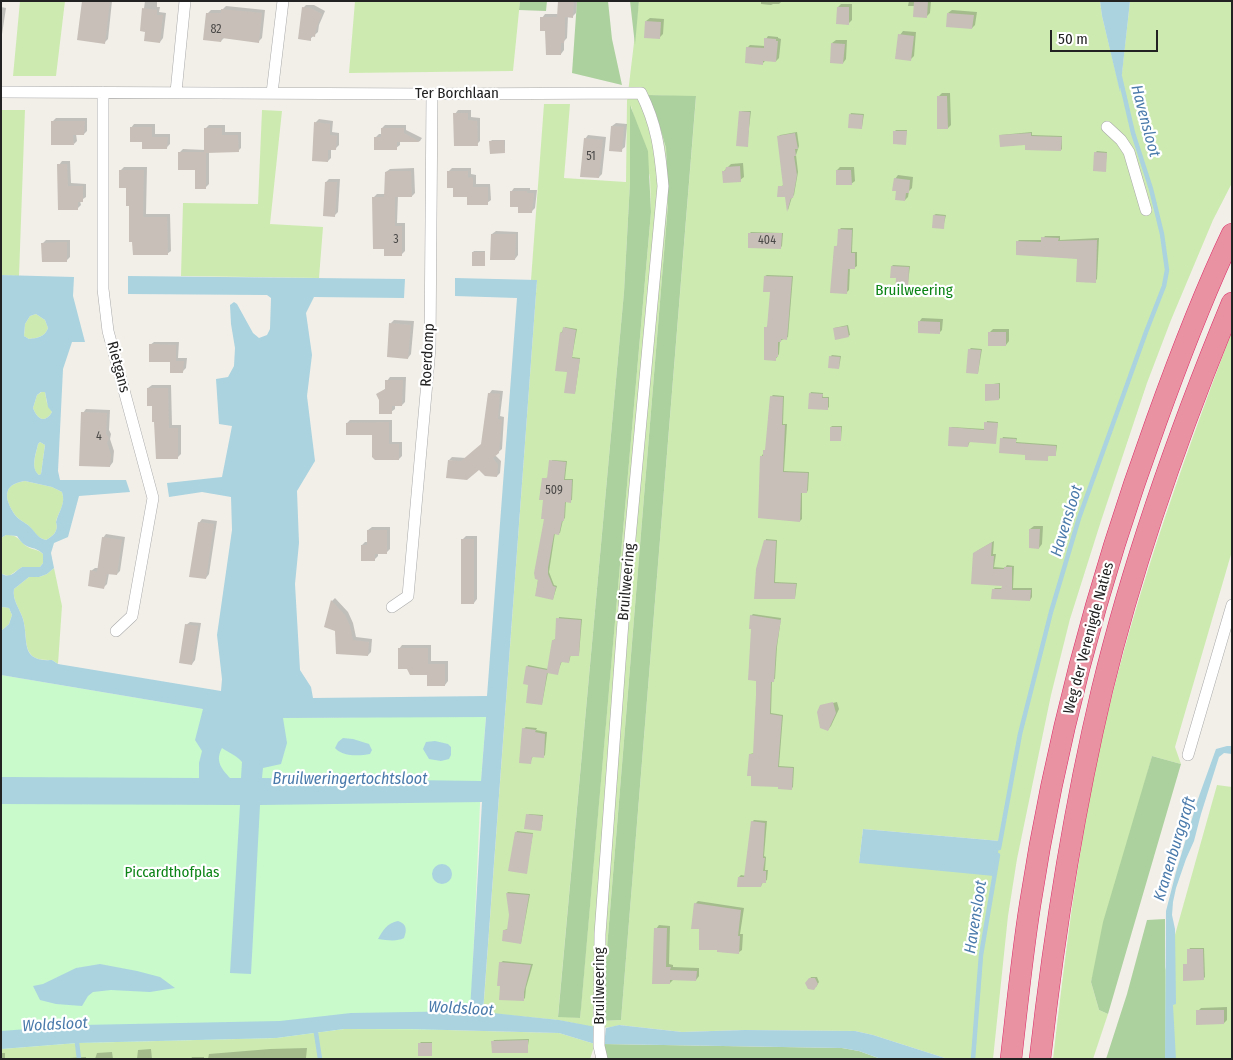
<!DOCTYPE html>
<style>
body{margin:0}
#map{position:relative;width:1233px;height:1060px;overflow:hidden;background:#f2efe9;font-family:"Fira Sans Condensed",sans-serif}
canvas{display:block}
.frame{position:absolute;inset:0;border:2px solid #222;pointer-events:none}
.scale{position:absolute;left:1050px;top:30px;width:108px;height:22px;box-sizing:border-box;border:2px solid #222;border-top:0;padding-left:6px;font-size:15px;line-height:18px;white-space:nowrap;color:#222;-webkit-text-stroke:4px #fff;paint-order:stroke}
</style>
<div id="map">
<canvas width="1233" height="1060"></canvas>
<div class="frame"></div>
<div class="scale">50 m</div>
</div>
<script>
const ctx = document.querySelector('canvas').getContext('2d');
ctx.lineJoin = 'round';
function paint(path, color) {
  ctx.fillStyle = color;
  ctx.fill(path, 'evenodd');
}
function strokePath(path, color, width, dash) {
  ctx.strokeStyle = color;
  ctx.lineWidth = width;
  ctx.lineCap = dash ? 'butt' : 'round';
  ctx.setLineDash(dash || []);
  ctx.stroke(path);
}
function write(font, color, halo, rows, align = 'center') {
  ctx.font = font + ' "Fira Sans Condensed",sans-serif';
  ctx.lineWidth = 4.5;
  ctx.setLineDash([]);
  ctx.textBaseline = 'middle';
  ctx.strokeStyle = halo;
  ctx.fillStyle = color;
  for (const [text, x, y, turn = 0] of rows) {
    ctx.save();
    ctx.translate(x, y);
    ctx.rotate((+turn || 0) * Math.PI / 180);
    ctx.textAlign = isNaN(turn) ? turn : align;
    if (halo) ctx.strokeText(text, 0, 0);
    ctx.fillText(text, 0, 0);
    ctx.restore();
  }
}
paint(new Path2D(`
 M20,1H65L56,76H13Z
 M355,1H520L513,71L349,73Z
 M639,1H1100L1102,16L1120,90L1130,1H1232V183L1213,220L1171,320L1147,383L1101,521L1070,619L1051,695L1017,859L1008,916L993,1059H948L873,1035L855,1031L745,1030L682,1032L619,1025C599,1032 578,1023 557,1020C532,1017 507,1015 483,1013L537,280H531L544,104H570L564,178L626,182L627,101ZM649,95L696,97L621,1020L601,1021L668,204L666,148L656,114ZM631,106L650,177L651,212L580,1018L558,1016L624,292L630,182ZM863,829L1000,841L859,863Z
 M1,110H25L19,276L1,275Z
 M262,110L282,111L270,224L323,227L319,278L181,276L183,203L258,204Z
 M36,314L45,320L48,328C45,337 37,338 29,339L24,336L25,324L30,316Z
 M1232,331V551L1175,747L1181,764L1152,756L1091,982L1099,1010L1108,1014L1093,1059H1053C1065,957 1077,856 1098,756C1129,612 1180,469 1232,331Z
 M43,391L45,392L47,403L52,412C45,424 37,419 33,408L37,395Z
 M40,442L45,445L41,474L39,475C30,469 36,454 38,444Z
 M25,481L52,487L62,492C66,505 59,510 56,522C59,531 53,536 46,540C37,538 35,532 28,525C24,522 19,520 15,515C4,499 2,484 25,481Z
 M6,535C20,535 18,541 28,547C33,550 38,549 43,554V563L40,567H22L9,576L2,574L1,538Z
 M54,568L62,606L58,664L52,660C19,662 29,639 23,619C20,609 12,600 14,589L29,577H39L47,574Z
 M3,607L9,608L12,615L9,624L1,631V608Z
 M1217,785L1232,787V1059H1169L1148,1031Z
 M344,1029H409L559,1033L595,1044L590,1059H1V1049L77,1043L276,1038Z`), '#cdebb0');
paint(new Path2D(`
 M520,1H547L546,11L519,10Z
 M577,1H608L612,39L622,85L572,73Z
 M630,1H639L635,45Z
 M648,95L696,96L621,1020L601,1021L668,204L666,148L656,114Z
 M630,105L648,151L651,212L581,1009L580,1018L558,1017L624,292L630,182Z
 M1152,756L1181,764L1108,1014L1099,1010L1091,982L1103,922Z
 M1165,919V1059H1106L1127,994L1147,920Z
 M604,1044L842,1048L859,1051L881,1059H602Z`), '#add19e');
paint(new Path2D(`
 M1,675L203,709L283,718L486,716L481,781L470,1030L344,1029L276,1038L77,1043L1,1049Z`), '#c8facc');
paint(new Path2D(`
 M1100,1H1130L1120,92L1102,16Z
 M1,275L74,277L73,296L85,342H72L63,369L58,471L60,480H126L130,492L79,496L68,537L54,543L51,553L54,568L47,574L39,577H29L14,589C12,600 20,609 23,619C29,640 19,662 52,660L58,664L221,691L222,679L217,635L232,530L231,497L202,492L169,497L167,483L222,477L232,426L219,424L216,379L228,377L234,366L235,348L231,324L230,305L234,302L237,304L253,333L259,338L267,335L270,329L271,298L267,295L128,294V276L405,279L404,298L314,297L306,313L312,355L307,396L315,461L297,491L299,543L295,584L300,670L311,687L313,698L487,696L517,298L455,296V278L537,280L483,1012L559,1020L596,1027L595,1044L559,1033L409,1029H344L276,1038L77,1043L1,1049V1031L81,1025L280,1021L351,1013L470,1011L482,802L260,805L251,974L230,973L240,805L1,804V777L199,778V763L202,751L195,740L203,709L1,675V631L9,624L12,615L9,608L3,607L1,608V573C10,580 15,571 22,567H40L43,563V554C33,544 27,552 17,536L6,535L1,538ZM36,314L45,320L48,328C45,337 37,338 29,339L24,336L25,324L30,316ZM41,392H45L48,407L52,412C45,424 37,419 33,408L37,395ZM40,442L45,445L41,474L39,475C30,468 36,454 38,444ZM25,481L52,487L62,492C66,504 59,510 56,522C59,531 53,536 46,540C37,538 35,531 28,525C24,522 19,520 15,515C4,499 2,484 25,481ZM486,717L481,781L262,778L263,768L281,764L287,743L283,718ZM222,748C229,753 236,755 242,762L241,778H230C221,768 215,761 222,748Z
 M343,738L353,739L369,744L372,750L370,754C359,756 343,757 335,748L338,742Z
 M435,741L448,744L451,747V755L449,759L441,761L429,759L423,749L426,742Z
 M1227,746H1232V754L1224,753L1219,757L1201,814L1194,841L1186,859L1176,888L1173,902L1172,915L1175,929L1176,1004L1173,1005L1176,1059H1165L1166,911L1176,872L1198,799L1216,749Z
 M863,829L1000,841L994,876L859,863Z
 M432 874a10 10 0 1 1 20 0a10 10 0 1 1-20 0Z
 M398,921C407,924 407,930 404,938C396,942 387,940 378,939C383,930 387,923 398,921Z
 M100,964L137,971L160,977L175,988L150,992L111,990L93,992L88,996L82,1006L56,1004L40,1000L33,986L43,984L76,968Z
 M619,1025L682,1032L745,1030L855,1031L873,1035L948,1059H881L859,1051L842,1048L604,1044L606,1028Z`), '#aad3df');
paint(new Path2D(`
 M84,1H112L108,39L104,43Z
 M145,1H157V7H160L159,12L166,13L163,38L160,42L146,30H141Z
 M560,1H577L576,13L572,17L568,16L567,38L564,41V50L561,54L542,18L545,14H559Z
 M761,1H782L779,4H773L771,5L761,4Z
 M909,1H931L930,13L926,17L915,6H908Z
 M841,4H852V20L848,24L838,7Z
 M306,5H314L325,11L319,25L318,32L310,39L303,8Z
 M226,6L265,10L262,38L258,42L225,37L221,41L207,14L211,10H222Z
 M1,7L6,8L1,41Z
 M952,10L977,12L975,25L972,28L948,13Z
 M650,18L664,19L663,34L660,37L646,21Z
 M903,31L916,32L914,56L910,60L900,35Z
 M768,36L778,37V38L781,39L779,58L776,61L766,60L762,64L747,48L750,45L765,46L766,39Z
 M836,40H847L846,59L843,63L832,43Z
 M942,93H950L951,125L948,128L938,97Z
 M458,110H471V117L480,118V141L477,144L455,114Z
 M742,111H751L747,146L741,112Z
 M851,113L864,114L862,127L850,115Z
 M56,118H87V131L84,134H76L77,141L74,144L52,122Z
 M319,119L333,121L332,132L339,133V145L335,149H331V158L328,161L315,123Z
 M616,123L627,124L625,147L621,150L612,126Z
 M134,124H155V134H170V144L167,147L144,141L131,128Z
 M209,125H225V132H241V148L238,151H209V184L206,187L196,169L180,152L183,149L206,150L205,129Z
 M385,125H406V130L422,138L420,141H400V145L396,148L375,138L379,134H382V128Z
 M896,130H907L905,144L895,131Z
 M797,132L799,146L796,155L798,172L794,195L792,197L788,210L786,196L779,187L784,185L778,137L780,135Z
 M1032,132V135L1062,136V149L1061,150L1026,144L1000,135Z
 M588,135L606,137L602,174L599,177L585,139Z
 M492,140H505V151L504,152L491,141Z
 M1097,151L1107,152L1105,171L1095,153Z
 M62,161H70L71,183L86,184V197L80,201L81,205L77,209L59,165Z
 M743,163L744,177L740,180L723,172L731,164Z
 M124,167H147L146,214H170L171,251L167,254L130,204L128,187L120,171Z
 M840,167H854L855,181L851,184L837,170Z
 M414,168L415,193L412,196H398L397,223H405V251L401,255L374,197L377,194H385L386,172L390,169Z
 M452,168H471V174L476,175V184H490L491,200L487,203L468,196L455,187L448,172Z
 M898,175L913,177L912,188L909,191L908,197L905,200L897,190L895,179Z
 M329,179H340L338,212L334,216L326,182Z
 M514,188H530V190H537L535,208L531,212L519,206L511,192Z
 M936,214L946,215L943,228L934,215Z
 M841,228H853L852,252H857V266L854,268H850L849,290L847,292L835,247L838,245L839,230Z
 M496,231L518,232V255L515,259L492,234Z
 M751,232L783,233L782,246L781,247L750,233Z
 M1045,236H1060V240L1099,238L1097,279L1095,281L1078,257L1017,242L1019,240H1042Z
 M46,240H70V257L67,260L43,243Z
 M474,251H485L484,265L473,252Z
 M893,265L910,266L907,291L897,277L892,266Z
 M767,275L793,276L788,337L780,341L779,354L775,360L766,328L768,325L771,291L765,276Z
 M922,318L943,319L942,330L939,333L919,322Z
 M394,320L414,321L411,354L408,358L391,323Z
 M848,325L850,335L848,336L834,328Z
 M565,327L577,329L572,357L580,358L575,393L568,371L561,333Z
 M993,329H1009V341L1006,345L989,333Z
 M154,342H179L178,358H187L186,368L182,372L171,360L150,345Z
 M971,348L982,349L978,373L969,350Z
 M832,355L841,356L839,368L830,357Z
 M390,377H406L405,402L402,405H395V409L391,412L380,400L378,394L387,388V381Z
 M1000,383V398L999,399L986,385Z
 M152,385H171L172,425H181V454L178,457L153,405L148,388Z
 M492,390L503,391L500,416L504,417L502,449L495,455L501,461L500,473L497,476L479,468L449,460L452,457L466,458L483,444L489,394Z
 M811,392L823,393V397H829V407L827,409L810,394Z
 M773,395L784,396L783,424H787L784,471L809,472L808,490L807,492L802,491V519L800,521L761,457L767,448L771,397Z
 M86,409L110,410L109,430L111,434L110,439L114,451L113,462L110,466L83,413Z
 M350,420H392V442H402V456L399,459L373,434L347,423Z
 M987,421L998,422L995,443L970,441L968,446L950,428L952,427L985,429Z
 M832,426H842L841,440L831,427Z
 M1003,437L1017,438L1016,442L1057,445L1056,453L1049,454L1047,460L1002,439Z
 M552,460L567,461L565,479H573L572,500L566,501L565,518L563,520L560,533H555L549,572L554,585L557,586L553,599L536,595L546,518L543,479L549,477Z
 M202,519L217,521L209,574L206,578L199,523Z
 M1034,526H1043L1042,544L1039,548L1030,529Z
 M372,527H390V549L387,552H378V556L375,559L362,545L365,542H368V530Z
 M106,534L125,537L120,571L117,574L109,573L107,584L104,587L91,571L95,568H99L103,538Z
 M466,536H477V599L474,603L462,540Z
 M766,539L777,540L775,582L797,583L795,598H756Z
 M994,541L993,554H996L994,567L1005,568L1007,565L1014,566L1013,588H1032V597L1030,600L993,590L995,588H1003V585L977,551Z
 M335,598L348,612L353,623L356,637L372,639L371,652L368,655L336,630L326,626L332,601Z
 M753,614L781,618L777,647L775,679L772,680L771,713L783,715L779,766L794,767L793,787L791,789L750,754L754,753L757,680L751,616Z
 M559,617L582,619L579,654H571L569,662L562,661L557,674L548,672L542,704L530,684L527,667L528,665L548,669L553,640L556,639Z
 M190,622L201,623L195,660L192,664L186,625Z
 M402,645H431V661H448V681L445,685L399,649Z
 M837,702L839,709L831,726L828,730L821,706Z
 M526,727L537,728L536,730L547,732L545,755L543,757L533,756L530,763L523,729Z
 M529,814L543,815L541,830L528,815Z
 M754,820L767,821L764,856L766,857L765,870H768L767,880L763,882L761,886L739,877L741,875L746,876L752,822Z
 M517,831L533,833L526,873L516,833Z
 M508,892L530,894L521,943L504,930L508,929L510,915L507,893Z
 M698,901L744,908L740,934H743L742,950L739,952L700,928L695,904Z
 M659,925L670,926L669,964L673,965V967L699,968V976L696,980L674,979L670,983L656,929Z
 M1190,948H1204L1205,977L1203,979L1184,965L1189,963V950Z
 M503,961L533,964L526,988L525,998L523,1000L500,963Z
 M811,977H817L819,982L816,987L810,979Z
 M1227,1007V1020L1224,1023L1198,1011L1201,1008Z
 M529,1039L527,1052L493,1042L494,1040Z
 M421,1042H432L431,1055L419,1044Z
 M307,1048L306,1058L208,1059L209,1054L270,1049Z
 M151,1049L152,1059H137L138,1050Z
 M112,1052L113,1059H95L97,1053Z
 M1,1053H5V1059H1Z
 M86,1057V1059H54Z
 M192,1057H204V1059H191Z`), '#0003');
strokePath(new Path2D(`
 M999,848L1020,734L1051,612L1079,518L1146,332L1164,286L1167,270L1162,234L1151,189L1133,133L1120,77
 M316,1033L320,1059
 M77,1043L79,1059
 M973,1059L981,955L998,855`), '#aad3df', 4.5);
paint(new Path2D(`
 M82,1H110L105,44L77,40Z
 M558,1H574L573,18L565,17V37L564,43H561V55H546L545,31H540V17H565H557Z
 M914,1H928L927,18L913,17Z
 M302,7L310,8L322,14L316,29L315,37L311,36V41L298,39Z
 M837,7H849V25L836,24Z
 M142,8L157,10V15H163L160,43L144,41L145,32L140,31Z
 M221,9L262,13L259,43L222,38L221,42L203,40L206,13H221Z
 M947,13L974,15L972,29L946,27Z
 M645,21L661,22L660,39L644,38Z
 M898,34L914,36L911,61L895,59Z
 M764,38L776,39V41H778L776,62L763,61V65L745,63L746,47L764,48Z
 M831,43L845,44L843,64L830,63Z
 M937,96H947L948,129H937Z
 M739,111L750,112L748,147L736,146Z
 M453,113H468V120L477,121L478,146H454Z
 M849,114L863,115L862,129L848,128Z
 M51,121H85L84,135H73L74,145H51Z
 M314,122L330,124V135L337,136L336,150H328V162L312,161Z
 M611,126L624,127L622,152L609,151Z
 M130,127H152V137H168L167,149H142V142H130Z
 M204,128H222V135H238L239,152L206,153V189H195V170H178V152H204Z
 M381,128H404V133L420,142H397V150H374V137H381Z
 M893,131H907L906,145L893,144Z
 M795,133L798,149H795L796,156H794L797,175L793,198H791L787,212L785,197H777L778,186H783L777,136Z
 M1031,133V136L1062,137L1061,151L1025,150V145L1000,147L999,135Z
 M584,138L603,140L599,178L580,177Z
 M504,140L505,153L490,154L489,141Z
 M1094,152L1107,153L1106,172L1093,171Z
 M57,164H67L68,186H83V202H78V210H58Z
 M740,166L741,182L723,183L722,171H725L726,167Z
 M119,170H144L143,217H167L168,255H133L132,242H129V206H126V188H119Z
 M836,170H851L852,185H836Z
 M389,171H411L412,197H395V226H402V256H384V249H373L372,197H384L385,172Z
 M447,171H468V177L473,178V187H488V205H467V197H453V188H447Z
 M894,178L910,180L909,193H906L905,201L895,200L896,191H892Z
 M325,182H337L335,217L323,216Z
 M510,191H527V193H534L532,213H518V207H510Z
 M933,215L945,216L944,229L932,228Z
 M838,229L852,230L851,253H855V269H848L847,294L830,293L834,246H837Z
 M748,233H782L781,249L748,248Z
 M491,234H516L515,260H490Z
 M1041,237L1059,238L1058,241L1097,240L1096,283L1076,282L1077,259L1016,255V241L1041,242Z
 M67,242V262H42L41,243Z
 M472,252H485V266H472Z
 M891,266L909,267L908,292L895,291L896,278H890Z
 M764,276L792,277L787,340L781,339V342H778V357H776V361L764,360V327H767L770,292H763Z
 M918,321L940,322V334L918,333Z
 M389,323L411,325L408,359L387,357Z
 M847,326L849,337L835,340L833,328Z
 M563,327L576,330L572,358L580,359L575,394L564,393L567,372L555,371L560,332L562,333Z
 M988,332H1006V346H988Z
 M149,344L176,345V361H184L183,373H170V362H149Z
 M968,349L981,350L978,374L966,373Z
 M829,356L840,357L839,369L828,368Z
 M385,380H403L402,406H392V414H379V400L376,394L385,389Z
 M985,384H999V400L985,401Z
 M147,388H168L169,428H178V459H156L154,422H152V406H147Z
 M488,393L500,394L498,419L502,420L499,453L493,458L498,465L497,477L485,476L479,470L467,480L446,478L448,460L461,461L481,444Z
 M809,393L823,394L822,398H828V410L808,409Z
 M770,396L783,397L782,425H785L783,472L808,473L807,493H801L800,522L758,518L760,456H763V450H765Z
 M81,412L107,413L106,434L109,438L107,443L111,455L110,467L79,466Z
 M389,422V444H399V460H375L372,457V435H346V423Z
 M984,422L998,423L996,444L969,442L968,447L948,446L949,427L984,430Z
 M830,427H841V441H830Z
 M1000,438L1016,439V443L1056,446V456H1048V461L1025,460V455L999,453Z
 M549,460L566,462L564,480H572L571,503L565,502L564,521H562L559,535L554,534L548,568V574L553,586L556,587L553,600L535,596L538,580L535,579L534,573L544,519H541L543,500H539L542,478H547Z
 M198,522L214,524L206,579L189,577Z
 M1029,529H1040L1039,549L1029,548Z
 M367,530H387V554H375V561H361V545H367Z
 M102,537L122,540L117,575L107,574L104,589L88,586L90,570L97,572Z
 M461,539H474V604H461Z
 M764,540L776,541L774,583L796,584L795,599H754L756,569Z
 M992,542L991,556H994L993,569H1004V567H1012V590H1031L1030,601L991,599L992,589H1001L1002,586L971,584L973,553Z
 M331,600L345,615L350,626L353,640L369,642L368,656L336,654L335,631L324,627Z
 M750,615L781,620L776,649L774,682H771L770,714L782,716L778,767L793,768L792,790L778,789V787L751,786V776H747L749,754H753L756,695V681L748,680L751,629H749Z
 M556,618L581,620L579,656H570L569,663L561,662L558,675L547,673L542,705L526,703L528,685L523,684L526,666L547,670L552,640H555Z
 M185,624L198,626L192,665L179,663Z
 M398,648H428V664H445V686H427V675H410L407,669H398Z
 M833,702L836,713L828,731L820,728L817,712L820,705Z
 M522,728L536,730L535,732L545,734L544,758L532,757L531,764L519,763Z
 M526,814L543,816L541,831L524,829Z
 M751,821L765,823L763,858H765L763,871H766V883H762L761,887H737L738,877H744Z
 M515,832L533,834L527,874L508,871Z
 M506,893L529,895L521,944L502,941L503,930H507L509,915Z
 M694,903L741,910L738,936H740L739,954L717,952V950H699V929H691Z
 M654,928H667L666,967H671L670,970L697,971L696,981L670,980V984H652Z
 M1187,949H1203L1204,980L1183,981V964H1187Z
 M499,962L531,965L524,992V1001L499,1000L500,986H497Z
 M809,978H815L818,984L814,990L808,989L805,983Z
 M1196,1010H1224V1024L1196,1025Z
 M528,1040V1053H492L491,1041Z
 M418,1043H432V1056H418Z`), '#c7bfb8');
const street = new Path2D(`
 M1,92L432,94L641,93C657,125 660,151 663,186L626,581L600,934L599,1046L602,1059
 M103,92V289L108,331L153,498L132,616L116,631
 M176,92L185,1
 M272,93L283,1
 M1107,127L1121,140L1129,152L1146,210
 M392,607L408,596L430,348L432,94
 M1188,755L1232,605`);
const highway = new Path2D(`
 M1011,1059C1017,1007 1022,956 1030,905C1055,742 1100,576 1156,422C1179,358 1203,295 1232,234
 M1040,1059C1054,935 1073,812 1102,690C1134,558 1180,429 1232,303`);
strokePath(street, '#a9a9a9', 12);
strokePath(highway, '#dc2a67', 22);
strokePath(street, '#fff', 11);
strokePath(highway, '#e892a2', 21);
write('12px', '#4b4948', null, [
 ["82",216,30],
 ["51",591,157],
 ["3",396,240],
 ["404",767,241],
 ["4",99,437],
 ["509",554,491]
]);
write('15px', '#222', '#fff', [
 ["Ter Borchlaan",457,94],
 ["Roerdomp",428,355,-87],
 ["Rietgans",118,367,75],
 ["Bruilweering",627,582,-85],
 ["Weg der Verenigde Naties",1089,638,-75],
 ["Bruilweering",600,986,-90]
]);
write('15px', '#0c8416', '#fff', [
 ["Bruilweering",914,291],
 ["Piccardthofplas",172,873]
]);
write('italic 16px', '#4a7aab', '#fff', [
 ["Havensloot",1145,121,75],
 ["Havensloot",1067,521,-73],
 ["Bruilweringertochtsloot",350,780],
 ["Kranenburggraft",1175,849,-73],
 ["Havensloot",976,917,-81],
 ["Woldsloot",461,1009,3],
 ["Woldsloot",55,1025,-3]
]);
</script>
